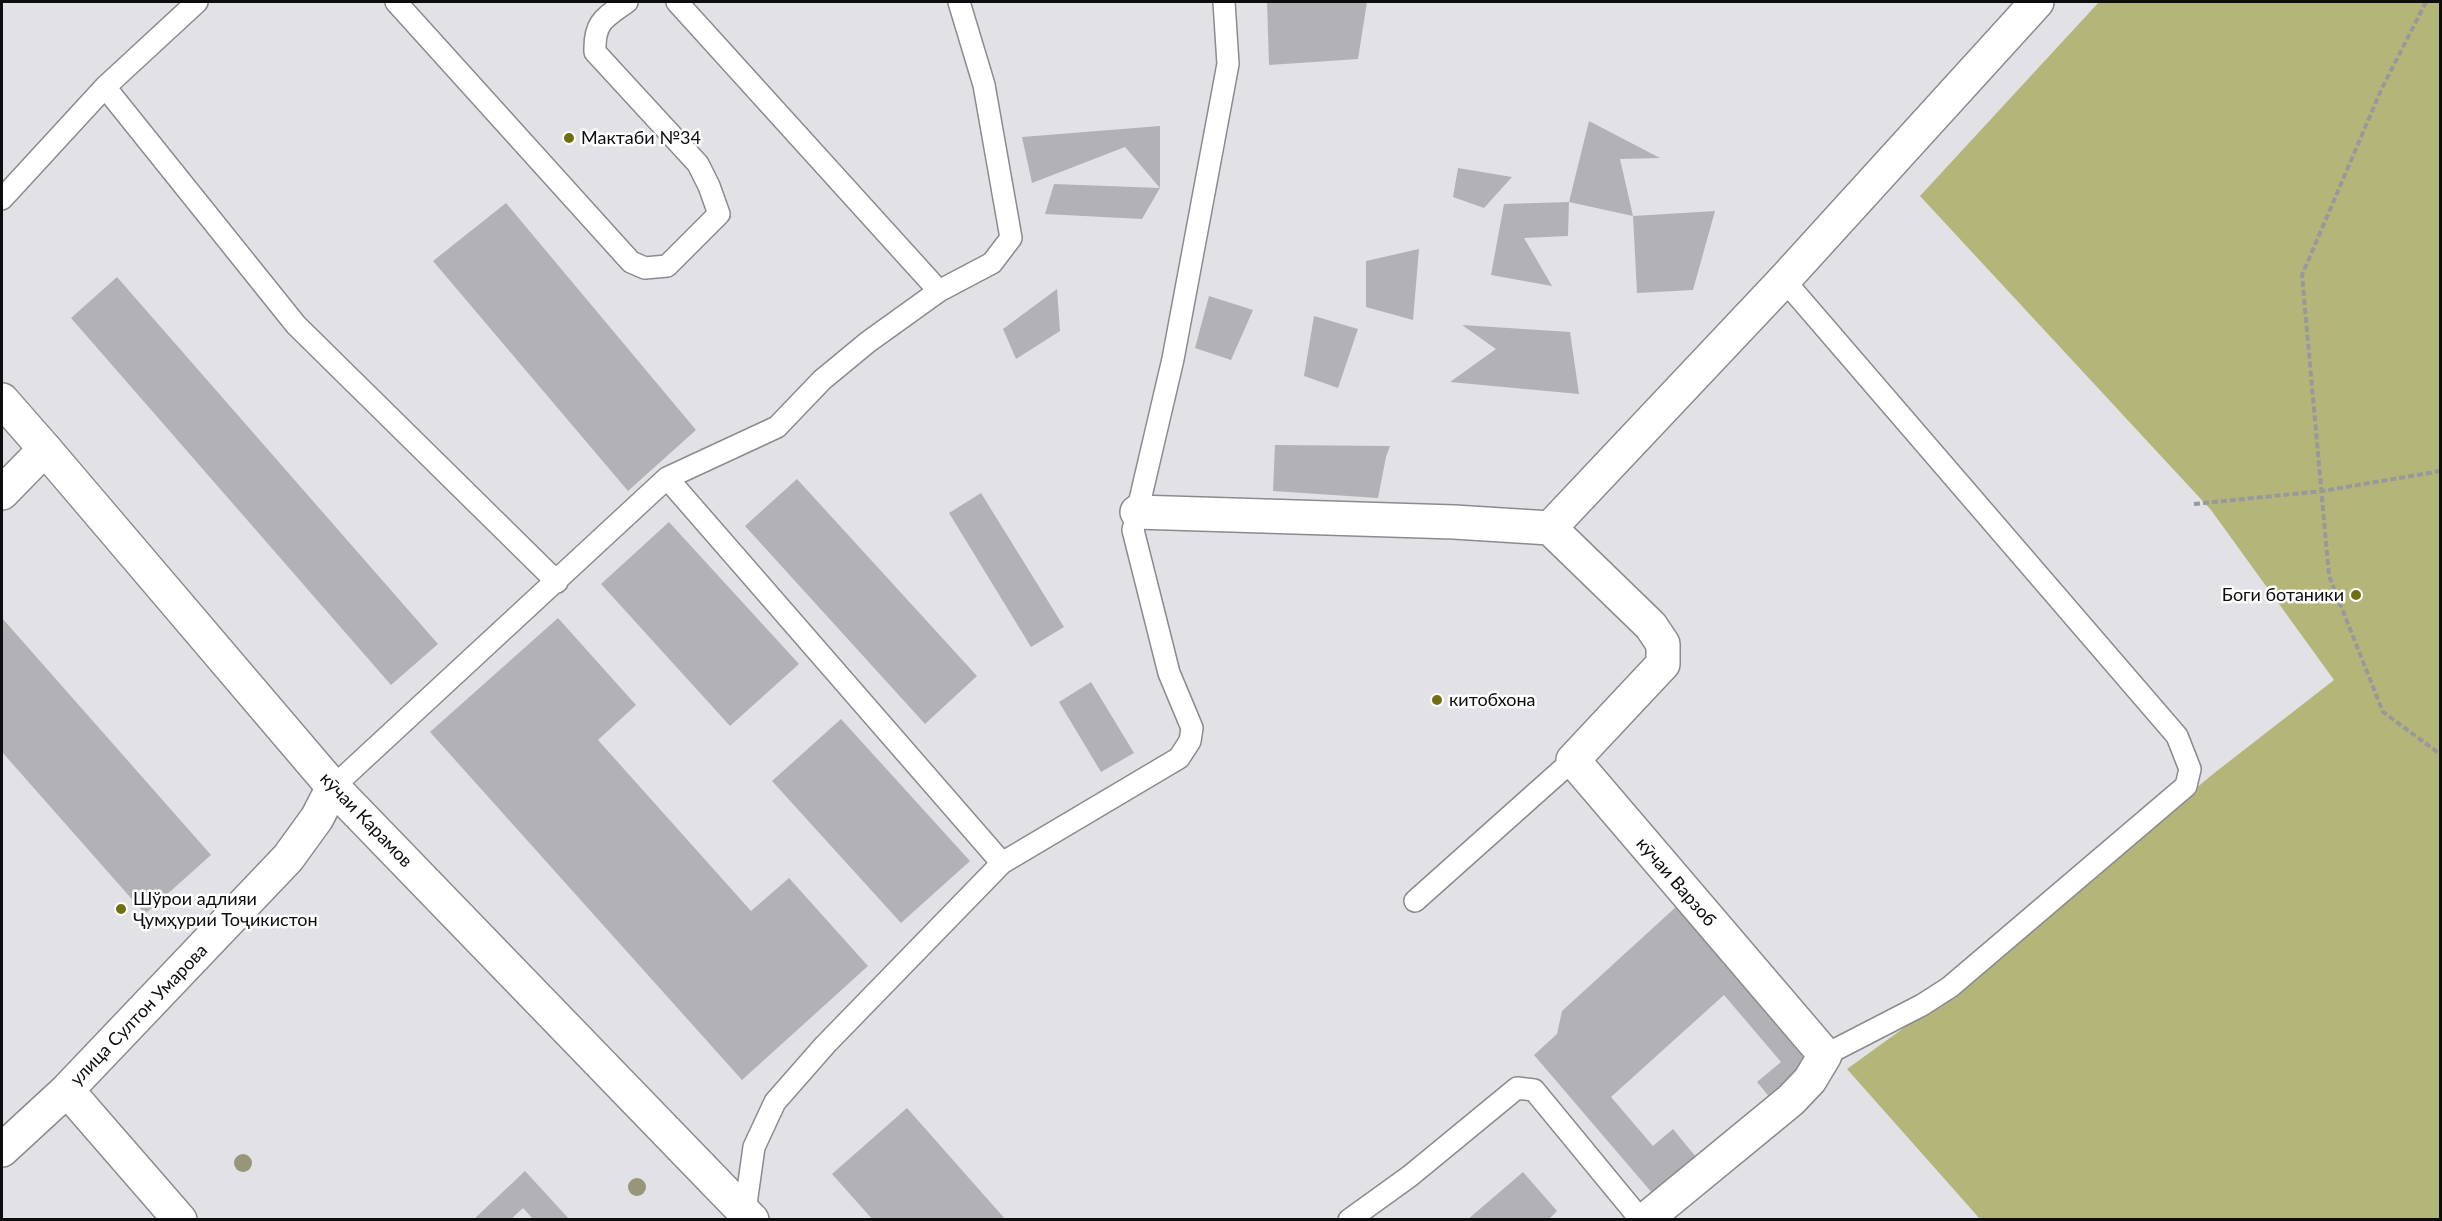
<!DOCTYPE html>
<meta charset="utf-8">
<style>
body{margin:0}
#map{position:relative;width:2442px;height:1221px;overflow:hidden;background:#e2e1e6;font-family:Lato,sans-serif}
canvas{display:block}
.frame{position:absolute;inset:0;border:3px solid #0d0c0e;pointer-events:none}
</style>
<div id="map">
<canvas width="2442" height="1221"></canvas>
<div class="frame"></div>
</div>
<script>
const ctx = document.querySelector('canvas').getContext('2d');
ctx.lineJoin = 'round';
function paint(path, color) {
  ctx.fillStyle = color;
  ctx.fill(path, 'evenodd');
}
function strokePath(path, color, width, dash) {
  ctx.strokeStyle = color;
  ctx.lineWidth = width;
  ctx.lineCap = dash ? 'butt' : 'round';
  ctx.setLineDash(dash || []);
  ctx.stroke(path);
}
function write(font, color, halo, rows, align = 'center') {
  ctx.font = font + ' Lato,sans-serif';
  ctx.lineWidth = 5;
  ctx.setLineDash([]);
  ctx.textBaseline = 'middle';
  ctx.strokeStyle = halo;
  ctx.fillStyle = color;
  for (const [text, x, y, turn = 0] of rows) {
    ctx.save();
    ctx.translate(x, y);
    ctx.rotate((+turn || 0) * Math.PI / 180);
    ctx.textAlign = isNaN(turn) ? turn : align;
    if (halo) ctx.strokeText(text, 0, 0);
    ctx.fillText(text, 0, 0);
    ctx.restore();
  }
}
paint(new Path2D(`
 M2099,2H2440V1219H1980L1847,1069L1945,998L2213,774L2334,680L2211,510L1920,196Z`), '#b4b679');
paint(new Path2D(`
 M1267,2H1367L1358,59L1269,65Z
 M1589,121L1660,158L1620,159L1633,216L1569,202Z
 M1160,126V188L1142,219L1045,214L1054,184L1160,188L1125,147L1032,183L1022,137Z
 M1458,168L1512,177L1484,208L1453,197Z
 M1569,202L1568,236L1524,238L1552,286L1491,275L1504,204Z
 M506,203L696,430L628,491L433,261Z
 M1715,211L1693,290L1637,293L1633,216Z
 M1419,249L1413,320L1366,307V261Z
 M117,277L438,644L391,685L71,318Z
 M1057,289L1060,331L1016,359L1003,329Z
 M1209,296L1253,310L1231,360L1195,348Z
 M1314,316L1358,329L1338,388L1304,376Z
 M1462,325L1570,332L1579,394L1450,382L1496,349Z
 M1275,445L1390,446L1386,457L1378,498L1273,491Z
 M797,479L977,676L925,724L745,526Z
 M981,493L1064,627L1031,647L949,513Z
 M669,522L799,664L730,726L601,584Z
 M2,618L211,855L145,914L2,752Z
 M558,618L636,705L598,740L751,911L789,878L868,966L742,1080L430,732Z
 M1091,682L1134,753L1101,772L1059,702Z
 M841,719L970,861L901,923L772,781Z
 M1677,906L1805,1044L1809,1076L1776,1105L1757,1082L1781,1062L1724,995L1611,1097L1653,1146L1673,1129L1696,1157L1653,1194L1534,1055L1557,1034L1562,1011Z
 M907,1108L1006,1220H873L832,1174Z
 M525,1171L570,1220H534L523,1208L510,1220H473Z
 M1523,1172L1557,1211L1548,1220H1467Z`), '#b2b2b6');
const lane = new Path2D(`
 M396,2L631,262L645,268L667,266L719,214L709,186L698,164L595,52C594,22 604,18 627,2
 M677,2L939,291
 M105,87L197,2
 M2,199L105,87L296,325L557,582
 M1784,280L2177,736L2190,769L2186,786L1950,987L1922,1005L1825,1055
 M667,478L1002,863
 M333,787L667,478L777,427L822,380L868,342L939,291L992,263L1011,238L984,85L959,2
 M1415,901L1573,760
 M745,1211L754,1147L775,1102L825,1045L1002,863L1179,758L1190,741L1192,728L1169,673L1133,530L1173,359L1228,64L1224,2
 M1349,1220L1410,1176L1517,1088L1534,1090L1641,1220`);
const street = new Path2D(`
 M2,493L45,449
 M1137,512L1454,522L1550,528L1784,280L2037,2
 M1550,528L1651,626L1663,644V664L1573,760L1825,1055L1810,1080L1791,1100L1645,1220
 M67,1090L180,1220
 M2,1150L67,1090L288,858L317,818L333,787`);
const secondary = new Path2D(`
 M2,400L45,449L333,787L752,1220`);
strokePath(lane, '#8b8b8f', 24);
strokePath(street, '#8b8b8f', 36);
strokePath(secondary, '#8b8b8f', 36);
strokePath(new Path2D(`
 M2426,2L2382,88L2302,275L2329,576L2383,712L2440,754
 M2194,504L2323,491L2440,471`), '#99989c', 4, [6, 3]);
strokePath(lane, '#fff', 21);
strokePath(street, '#fff', 33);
strokePath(secondary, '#fff', 33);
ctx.fillStyle = '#979679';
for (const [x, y] of [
 [243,1163],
 [637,1187]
]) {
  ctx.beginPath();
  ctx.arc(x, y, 9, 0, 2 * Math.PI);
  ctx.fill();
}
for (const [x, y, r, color] of [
 [569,138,6,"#6f6e10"],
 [2356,595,6,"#6f6e10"],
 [1437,700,6,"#6f6e10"],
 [121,909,6,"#6f6e10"]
]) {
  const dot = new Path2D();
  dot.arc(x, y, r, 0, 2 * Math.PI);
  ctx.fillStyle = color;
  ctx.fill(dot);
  strokePath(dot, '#fff', 2);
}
write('18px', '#0d0c0e', '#fff', [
 ["Мактаби №34",581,138],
 ["Боги ботаники",2344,595,"right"],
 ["китобхона",1449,700],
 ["Шўрои адлияи",133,899],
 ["Ҷумҳурии Тоҷикистон",133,920]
], 'left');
write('18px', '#0d0c0e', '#fff', [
 ["кӯчаи Карамов",366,820,46],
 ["кӯчаи Варзоб",1676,882,49],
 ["улица Султон Умарова",139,1015,-46]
]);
</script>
